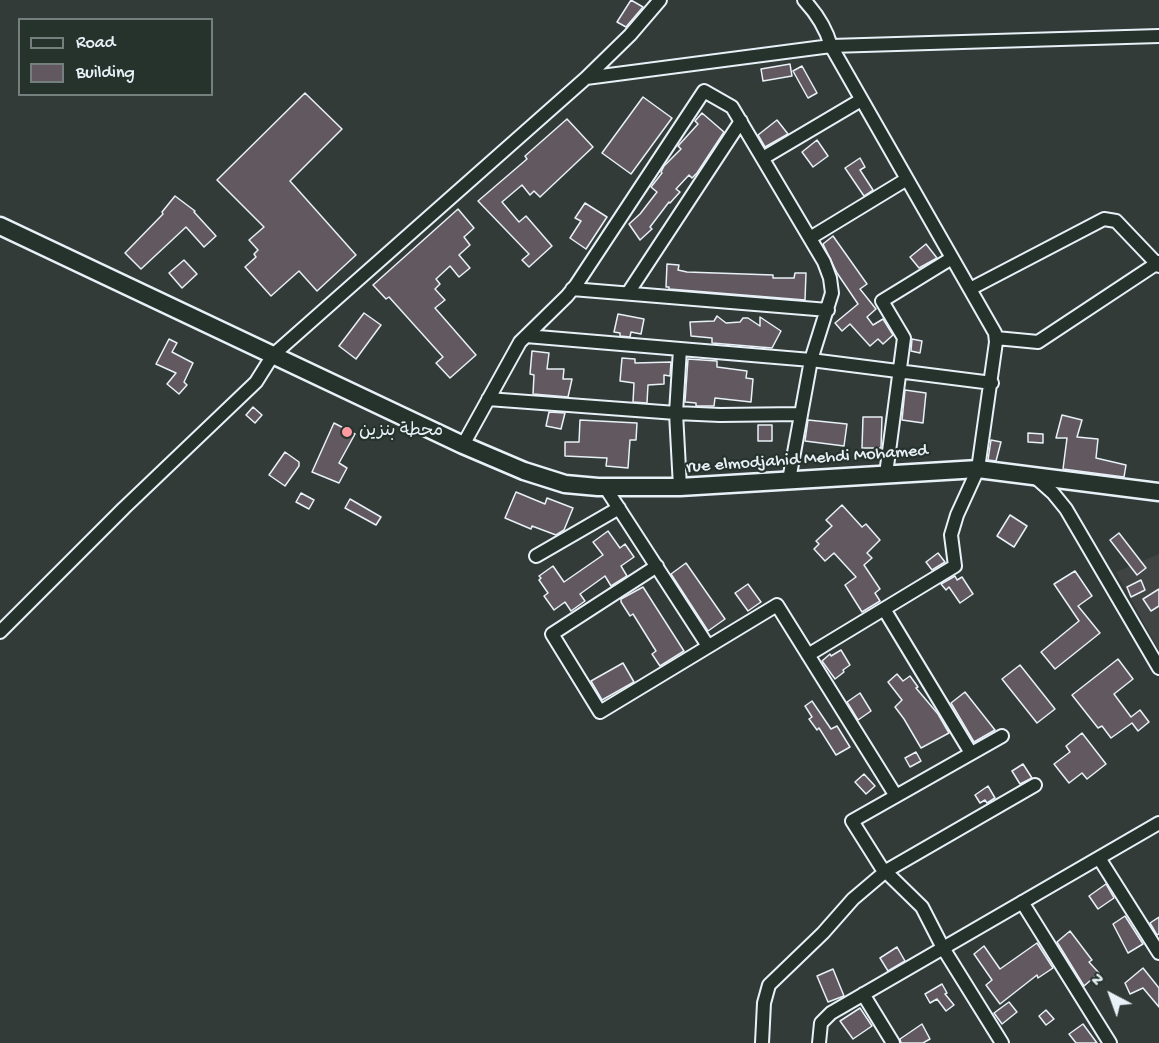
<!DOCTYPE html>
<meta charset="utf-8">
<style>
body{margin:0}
#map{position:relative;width:1159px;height:1043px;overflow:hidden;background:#323b37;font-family:"Gochi Hand",sans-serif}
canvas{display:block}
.legend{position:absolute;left:18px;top:18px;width:195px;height:78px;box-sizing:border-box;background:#26332d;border:2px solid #747f7e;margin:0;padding:8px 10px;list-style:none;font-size:18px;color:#e8f1f8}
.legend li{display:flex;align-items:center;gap:12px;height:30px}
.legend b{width:30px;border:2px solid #747f7e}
.north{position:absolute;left:1081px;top:965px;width:60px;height:60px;-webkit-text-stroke:4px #26332d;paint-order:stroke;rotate:319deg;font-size:16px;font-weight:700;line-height:24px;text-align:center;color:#e8f1f8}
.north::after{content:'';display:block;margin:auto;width:21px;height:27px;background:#e8f1f8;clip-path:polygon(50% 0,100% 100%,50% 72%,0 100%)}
</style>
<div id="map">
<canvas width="1159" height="1043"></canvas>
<ul class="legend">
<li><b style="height:8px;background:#26332d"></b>Road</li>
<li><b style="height:16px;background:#625960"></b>Building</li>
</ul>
<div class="north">N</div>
</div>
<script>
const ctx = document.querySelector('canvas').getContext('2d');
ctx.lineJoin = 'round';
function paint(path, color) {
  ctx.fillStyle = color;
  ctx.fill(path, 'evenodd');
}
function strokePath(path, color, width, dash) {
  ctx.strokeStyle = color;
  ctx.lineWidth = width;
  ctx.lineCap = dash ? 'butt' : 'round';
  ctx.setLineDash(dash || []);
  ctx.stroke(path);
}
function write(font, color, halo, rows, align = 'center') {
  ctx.font = font + ' "Gochi Hand","Playpen Sans Arabic",sans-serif';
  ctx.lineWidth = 4.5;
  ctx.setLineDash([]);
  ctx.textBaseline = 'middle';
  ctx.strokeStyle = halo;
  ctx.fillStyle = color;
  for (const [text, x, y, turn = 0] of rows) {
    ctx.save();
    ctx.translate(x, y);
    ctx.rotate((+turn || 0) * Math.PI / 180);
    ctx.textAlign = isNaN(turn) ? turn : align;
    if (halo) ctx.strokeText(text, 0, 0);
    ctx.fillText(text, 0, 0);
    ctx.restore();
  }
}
paint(new Path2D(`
 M1159,554V651L1116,572Z`), '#404443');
const building = new Path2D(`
 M631,0L643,7L626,27L617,22Z
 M790,64L792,76L763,81L761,69Z
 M802,66L817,93L808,98L793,71Z
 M305,93L342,129L290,181L356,255L317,291L299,271L271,296L245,267L256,257L254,254L258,250L249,240L264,227L217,180Z
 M643,97L672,118L631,174L602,153Z
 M702,113L724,132L697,173L692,178L689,175L676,189L680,192L670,203L669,202L650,227L652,229L640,240L629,224L640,214L657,192L651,187L662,173L661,172L664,166L681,149L678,146L698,124L695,121Z
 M567,119L593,147L540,197L534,191L530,195L522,185L502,202L519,222L526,216L552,246L529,267L522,260L529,254L478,201L527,159L525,156Z
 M777,120L788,134L765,147L758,135Z
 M817,140L828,156L813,167L802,152Z
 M860,158L865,167L860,170L873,190L864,196L845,168Z
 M175,196L195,211L194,212L216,236L204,247L186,227L141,269L125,253L163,214L162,212Z
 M585,203L607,217L586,249L570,238L581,221L575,218Z
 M458,209L474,228L464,237L470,245L459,255L470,268L459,277L450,266L436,279L440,284L435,289L445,300L435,308L476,355L450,378L436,363L443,357L389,297L386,299L373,285Z
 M833,236L867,284L860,289L876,309L867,317L873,325L883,319L893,335L883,344L878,339L870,346L850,324L842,331L835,323L858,304L837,273L823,244Z
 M926,244L937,258L919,268L910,257Z
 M184,260L197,274L182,288L169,273Z
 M667,264L679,265L678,270L687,272L773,275V278H794L795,273H806L805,300L669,289V287H666Z
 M364,313L381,325L356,359L339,346Z
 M618,314L644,319L641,334L631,332L630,337L620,336V333L614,332Z
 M717,316L726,323L740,322L743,318H748L760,326V317L781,331L772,348L712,343V338L691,336L690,322L714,321Z
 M169,339L177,343L172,352L193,363L184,382L187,385L179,394L167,384L176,373L156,364Z
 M912,339L922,341L920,353L911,351Z
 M532,351L549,353L547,369H564L563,379H572L568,397L533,394L534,375L530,374Z
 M622,358L635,359V363L671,362L670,376L664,375V384L648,385L647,403L633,402L634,383L620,381Z
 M688,359L717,361V367L747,371L746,378L753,379L751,402L715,398L714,406H696V403L685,402Z
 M905,390L926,393L923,423L902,420Z
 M253,407L262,415L255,423L246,415Z
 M549,412L565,413L561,429L546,426Z
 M1062,415L1082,420L1077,437L1098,439L1096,458L1126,465L1124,477L1063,469L1067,438H1056Z
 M863,417H882L881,448H862Z
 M580,420L637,423L636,440H630L628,468L606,466L607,458L565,456V442H579Z
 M808,420L847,424L844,446L805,441Z
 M334,423L355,434L339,463L347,468L339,483L312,472Z
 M758,425H772V441H758Z
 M1028,433L1043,434V443L1028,442Z
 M991,440L1001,442L996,461L988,460Z
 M285,452L299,462V466L285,486L269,475Z
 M516,492L545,504L547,498L573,508L564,530L556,535L532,526L531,529L505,518Z
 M301,493L314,500L309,509L296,502Z
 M350,499L381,517L376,525L345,508Z
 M842,505L862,527L866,524L880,540L867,553L872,558L864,565L880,589L875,593L880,601L862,612L845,585L856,577L834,553L825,561L814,549L819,544L816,541L832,526L826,520Z
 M1010,515L1027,526L1014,547L997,536Z
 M608,531L620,548L625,544L634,557L621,566L627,576L611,586L605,576L580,594L585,601L571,611L565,602L554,610L544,596L548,593L539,580L541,578L539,576L553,566L564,582L603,555L593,542Z
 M1119,533L1146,568L1137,575L1110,540Z
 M938,553L945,562L932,570L926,562Z
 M686,563L725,619L708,631L671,574Z
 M1075,571L1092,596L1078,606L1100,633L1055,669L1041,652L1079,621L1054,584Z
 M955,576L957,580L962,577L973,594L960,603L949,587L946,590L941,584Z
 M1141,580L1145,590L1131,597L1127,587Z
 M748,584L761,602L748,611L735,593Z
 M643,587L684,651L660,666L652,654L656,651L633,614L630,616L621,602V599Z
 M1159,589V606L1151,611L1143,599Z
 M841,650L850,665L843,670L844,672L835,679L822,661L830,654L831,656Z
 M1118,659L1133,679L1114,694L1131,717L1140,710L1149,722L1138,731L1132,723L1111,738L1102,726L1098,728L1072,695Z
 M623,663L634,682L602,700L591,681Z
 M1020,665L1055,709L1037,723L1002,679Z
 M897,674L903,681L910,676L918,687L916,688L938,714L949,733L921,748L904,719L895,707L902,700L888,682Z
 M965,692L995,730L974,742L951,703Z
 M860,693L871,711L858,720L847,702Z
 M812,701L831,729L837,726L850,747L836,755L819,728L817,730L809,719L812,717L805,706Z
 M1082,733L1106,764L1087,779L1082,773L1069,783L1054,764L1070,752L1066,746Z
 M916,752L921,761L910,767L905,758Z
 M1023,764L1032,778L1020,784L1012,771Z
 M864,774L875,786L866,794L855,782Z
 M988,786L995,798L987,803L985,800L980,803L975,795Z
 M1106,884L1114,898L1098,909L1089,896Z
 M1125,916L1143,944L1128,953L1113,924Z
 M1159,917V934L1157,935L1150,923Z
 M1070,931L1092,960L1089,962L1099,973L1084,986L1057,942Z
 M1037,943L1053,968L1038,978L1037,975L1000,1004L986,985L992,980L974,954L984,946L1000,969Z
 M897,947L905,961L888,971L880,958Z
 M1143,968L1159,988V1007L1143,988L1130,994L1125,983Z
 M833,969L844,996L828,1002L817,976Z
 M942,984L947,993L945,994L954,1005L946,1011L937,999L930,1003L925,994Z
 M1009,1002L1017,1012L1002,1024L994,1013Z
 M860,1008L872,1026L853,1039L840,1021Z
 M1046,1010L1054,1019L1046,1025L1039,1016Z
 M922,1024L930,1039L923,1043H901L900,1039Z
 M1083,1024L1097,1043H1076L1069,1034Z`);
paint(building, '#625960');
strokePath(building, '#e8f1f8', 1.5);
const minor = new Path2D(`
 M804,0C817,14 826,28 831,46L995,333L996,342L978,469L957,515L951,535L955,566L808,655
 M586,78L630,35L660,0
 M763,158L861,100
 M810,238L907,179
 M572,289L828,310
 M970,289L1104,219L1116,221L1159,266
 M628,293L741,121
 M526,336L811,360L992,383
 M996,338L1038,342L1159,262
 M488,399L676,413L720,415L801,414
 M463,445L520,342L567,296L576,285L704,91L732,107L824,262L830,278L832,293L811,360L789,480
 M886,474L904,338L882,301L952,258
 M1035,477L1053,493L1066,509L1159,668
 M605,487L708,646
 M680,487L676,413L680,349
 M536,556L619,508
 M657,566L552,634L600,712L777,605L896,796
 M884,609L971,753
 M0,632L124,508L256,382L273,355L586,78L831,46L1159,36
 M1002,736L852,821L881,867L922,907L943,948L1002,1043
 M1099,858L1159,953
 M1022,902L1110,1043
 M863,994L893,1043
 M762,1043L764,1003L769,985L823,933L853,899L886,871L1035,785
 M819,1043L821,1023L831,1013L1159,823`);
const secondary = new Path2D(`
 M0,226L463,445L524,471L565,484L598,487H680L978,469L1159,492`);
strokePath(minor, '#e8f1f8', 16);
strokePath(secondary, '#e8f1f8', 21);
strokePath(minor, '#26332d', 12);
strokePath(secondary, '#26332d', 16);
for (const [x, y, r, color] of [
 [347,432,6,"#ff9aa2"]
]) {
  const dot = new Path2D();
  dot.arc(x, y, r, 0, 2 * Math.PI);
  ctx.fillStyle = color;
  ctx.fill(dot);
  strokePath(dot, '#26332d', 2);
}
write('18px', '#e8f1f8', '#26332d', [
 ["محطة بنزين",359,432]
], 'left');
write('18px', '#e8f1f8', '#26332d', [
 ["rue elmodjahid Mehdi Mohamed",807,460,-4]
]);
</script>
